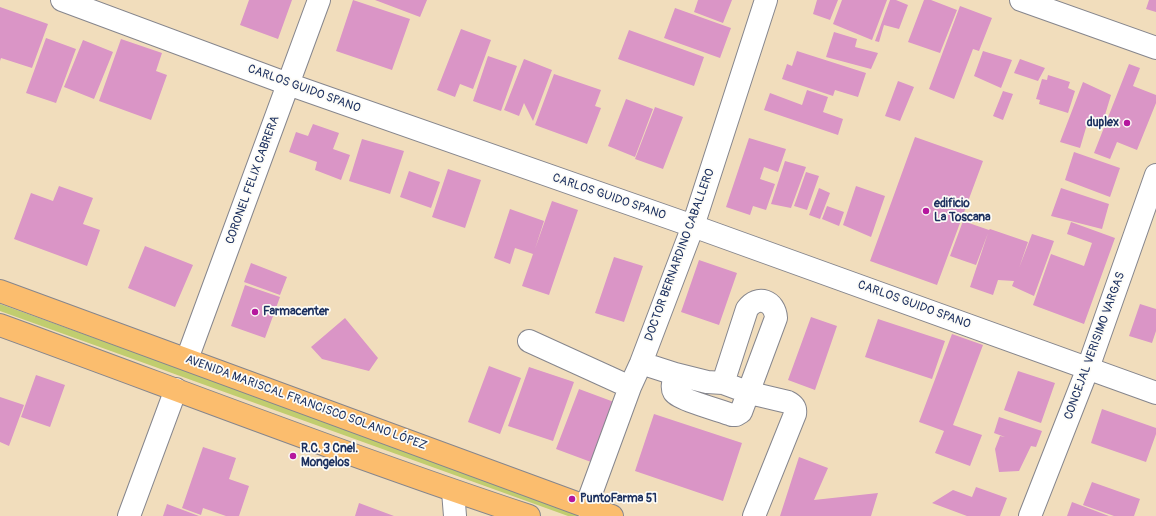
<!DOCTYPE html>
<meta charset="utf-8">
<style>
body{margin:0}
canvas{display:block;background:#f1ddbc}
</style>
<canvas width="1156" height="516"></canvas>
<script>
const ctx = document.querySelector('canvas').getContext('2d');
ctx.lineJoin = 'round';
function paint(path, color) {
  ctx.fillStyle = color;
  ctx.fill(path, 'evenodd');
}
function strokePath(path, color, width, dash) {
  ctx.strokeStyle = color;
  ctx.lineWidth = width;
  ctx.lineCap = dash ? 'butt' : 'round';
  ctx.setLineDash(dash || []);
  ctx.stroke(path);
}
function write(font, color, halo, rows, align = 'center') {
  ctx.font = font + ' Pangolin,sans-serif';
  ctx.lineWidth = 3.5;
  ctx.setLineDash([]);
  ctx.textBaseline = 'middle';
  ctx.strokeStyle = halo;
  ctx.fillStyle = color;
  for (const [text, x, y, turn = 0] of rows) {
    ctx.save();
    ctx.translate(x, y);
    ctx.rotate((+turn || 0) * Math.PI / 180);
    ctx.textAlign = isNaN(turn) ? turn : align;
    if (halo) ctx.strokeText(text, 0, 0);
    ctx.fillText(text, 0, 0);
    ctx.restore();
  }
}
paint(new Path2D(`
 M0,304L589,516H568L0,311Z`), '#c1cd6f');
paint(new Path2D(`
 M249,0H292L278,39L240,25Z
 M353,0L410,19L392,70L336,51Z
 M375,0H427L420,17Z
 M698,0H732L723,23L694,12Z
 M817,0H838L830,20L813,14Z
 M842,0H887L872,40L833,24Z
 M890,0H896L908,5L899,29L884,25L879,42L875,41Z
 M924,0H931L957,10L940,53L908,42Z
 M1149,0H1156V12L1146,9Z
 M960,6L992,18L979,51L973,49L954,99L929,89Z
 M0,7L48,24L32,68L1,58L0,61Z
 M675,8L731,28L720,58L664,38Z
 M461,29L491,40L473,89L460,84L455,97L437,90Z
 M629,30L704,57L694,86L618,59Z
 M834,32L857,39L855,47L878,53L871,69L826,57Z
 M46,38L76,49L56,103L26,93Z
 M121,39L162,53L156,71L167,75L151,120L99,101Z
 M83,40L113,52L94,99L64,87Z
 M797,51L866,73L858,97L835,90L833,96L782,79L787,64L792,66Z
 M983,51L1012,60L1001,88L974,76Z
 M488,56L517,66L501,111L473,101Z
 M524,59L552,70L533,121L524,103L519,116L504,110Z
 M1020,59L1045,68L1038,81L1014,73Z
 M1129,64L1140,68L1133,86L1156,95V103L1137,150L1117,142L1110,159L1094,153Z
 M554,74L601,90L595,106L601,108L587,144L535,125Z
 M1048,75L1070,82L1068,88L1075,91L1068,113L1039,104L1040,100L1036,99L1042,79L1047,80Z
 M898,81L914,87L900,121L885,116Z
 M1083,82L1111,95L1102,125L1088,121L1080,148L1060,142Z
 M807,90L828,97L823,112L843,119L838,135L764,110L770,93L802,105Z
 M1003,91L1013,94L1003,120L993,116Z
 M626,99L653,109L635,157L608,146Z
 M655,107L683,117L663,169L635,159Z
 M313,124L339,133L333,149L350,155L341,180L315,170L317,162L289,152L296,132L308,136Z
 M915,137L983,161L937,285L870,261Z
 M749,138L786,149L778,172L764,167L760,179L775,184L766,210L753,206L750,215L726,207Z
 M362,139L404,151L390,194L349,181Z
 M1074,152L1120,168L1110,197L1065,180Z
 M785,161L806,167L791,208L771,204Z
 M448,169L481,180L465,228L432,217Z
 M409,171L440,182L431,208L400,197Z
 M806,172L819,176L807,210L794,206Z
 M59,186L93,198L83,224L100,230L87,266L14,239L31,193L53,201Z
 M856,186L885,196L871,237L843,225Z
 M819,188L830,193L820,219L809,215Z
 M1061,188L1109,204L1102,229L1051,216Z
 M552,201L578,210L549,295L522,286L533,254L515,248L510,264L494,258L510,209L544,221L535,249Z
 M827,206L844,212L839,226L822,219Z
 M963,221L989,230L990,229L1028,242L1019,268L1032,234L1054,241L1034,296L1012,286L1014,281L998,280L993,295L970,287L988,233L976,265L950,256Z
 M1071,222L1115,238L1084,324L1033,305L1051,254L1084,266L1092,243L1067,234Z
 M145,246L193,265L175,307L128,288Z
 M614,257L643,266L624,322L595,313Z
 M699,260L737,273L719,325L681,312Z
 M251,263L287,277L280,295L244,282Z
 M245,285L280,297L265,338L231,326Z
 M1140,304L1156,309V331L1152,343L1129,336Z
 M811,317L837,326L815,390L788,380Z
 M345,318L378,358L369,371L322,359L311,347Z
 M878,319L945,341L932,379L865,357Z
 M952,334L983,345L953,425L982,435L970,466L935,453L944,431L919,422Z
 M489,366L521,378L500,434L468,422Z
 M529,367L574,382L553,441L508,426Z
 M1018,371L1055,383L1041,423L1004,410Z
 M36,375L65,385L50,427L21,417Z
 M579,389L614,402L591,462L556,449Z
 M0,397L24,405L9,446L0,442Z
 M1102,409L1156,428V434L1146,462L1091,443Z
 M654,414L742,443L723,501L635,471Z
 M999,417L1042,431L1036,447L1031,446L1019,471L999,472L995,449L1000,436L1005,437L994,433Z
 M203,447L236,458L229,479L249,486L239,516H226L203,508L201,515L182,508Z
 M799,457L828,468L814,500L878,493L871,516H780Z
 M1092,482L1140,499L1134,516H1114L1083,505Z
 M976,487L1007,498L1000,516H967L932,503L953,490L972,497Z
 M1072,502L1109,516H1067Z
 M359,503L394,516H355Z
 M167,504L199,516H163Z`), '#da95c6');
const minor = new Path2D(`
 M62,0L288,84L693,226L1156,393
 M1021,0L1156,48
 M529,341L630,387
 M187,359L319,0
 M641,363L675,374
 M723,383L747,309C758,294 775,301 776,318L741,412L736,415H732C722,411 677,399 674,392C671,387 674,380 675,374L707,382L723,383L750,393L788,402C794,405 796,408 795,414L754,516
 M453,491L455,516
 M586,507L630,387L641,363L693,226L766,0
 M129,516L176,389
 M1030,516L1088,368L1156,175`);
const highway = new Path2D(`
 M0,291L612,516
 M0,325C176,389 351,457 529,516`);
strokePath(minor, '#86868d', 24);
strokePath(highway, '#86868d', 24);
strokePath(minor, '#fff', 22);
strokePath(highway, '#fbbd6e', 22);
for (const [x, y, r, color] of [
 [1127,123,4,"#b5179e"],
 [926,211,4,"#b5179e"],
 [255,312,4,"#b5179e"],
 [293,456,4,"#b5179e"],
 [572,499,4,"#b5179e"]
]) {
  const dot = new Path2D();
  dot.arc(x, y, r, 0, 2 * Math.PI);
  ctx.fillStyle = color;
  ctx.fill(dot);
  strokePath(dot, '#fdfcf7', 1.5);
}
write('12px', '#1b2f5e', '#fdfcf7', [
 ["CARLOS GUIDO SPANO",304,89,20],
 ["CORONEL FELIX CABRERA",253,180,-70],
 ["CARLOS GUIDO SPANO",609,197,19],
 ["DOCTOR BERNARDINO CABALLERO",680,255,-70],
 ["CARLOS GUIDO SPANO",914,305,20],
 ["CONCEJAL VERISIMO VARGAS",1095,346,-70],
 ["AVENIDA MARISCAL FRANCISCO SOLANO LÓPEZ",306,403,20]
]);
write('bold 12px', '#1b2f5e', '#fdfcf7', [
 ["duplex",1119,123,"right"],
 ["edificio",934,204],
 ["La Toscana",934,218],
 ["Farmacenter",263,312],
 ["R.C. 3 Cnel.",301,449],
 ["Mongelos",301,463],
 ["PuntoFarma 51",580,499]
], 'left');
</script>
